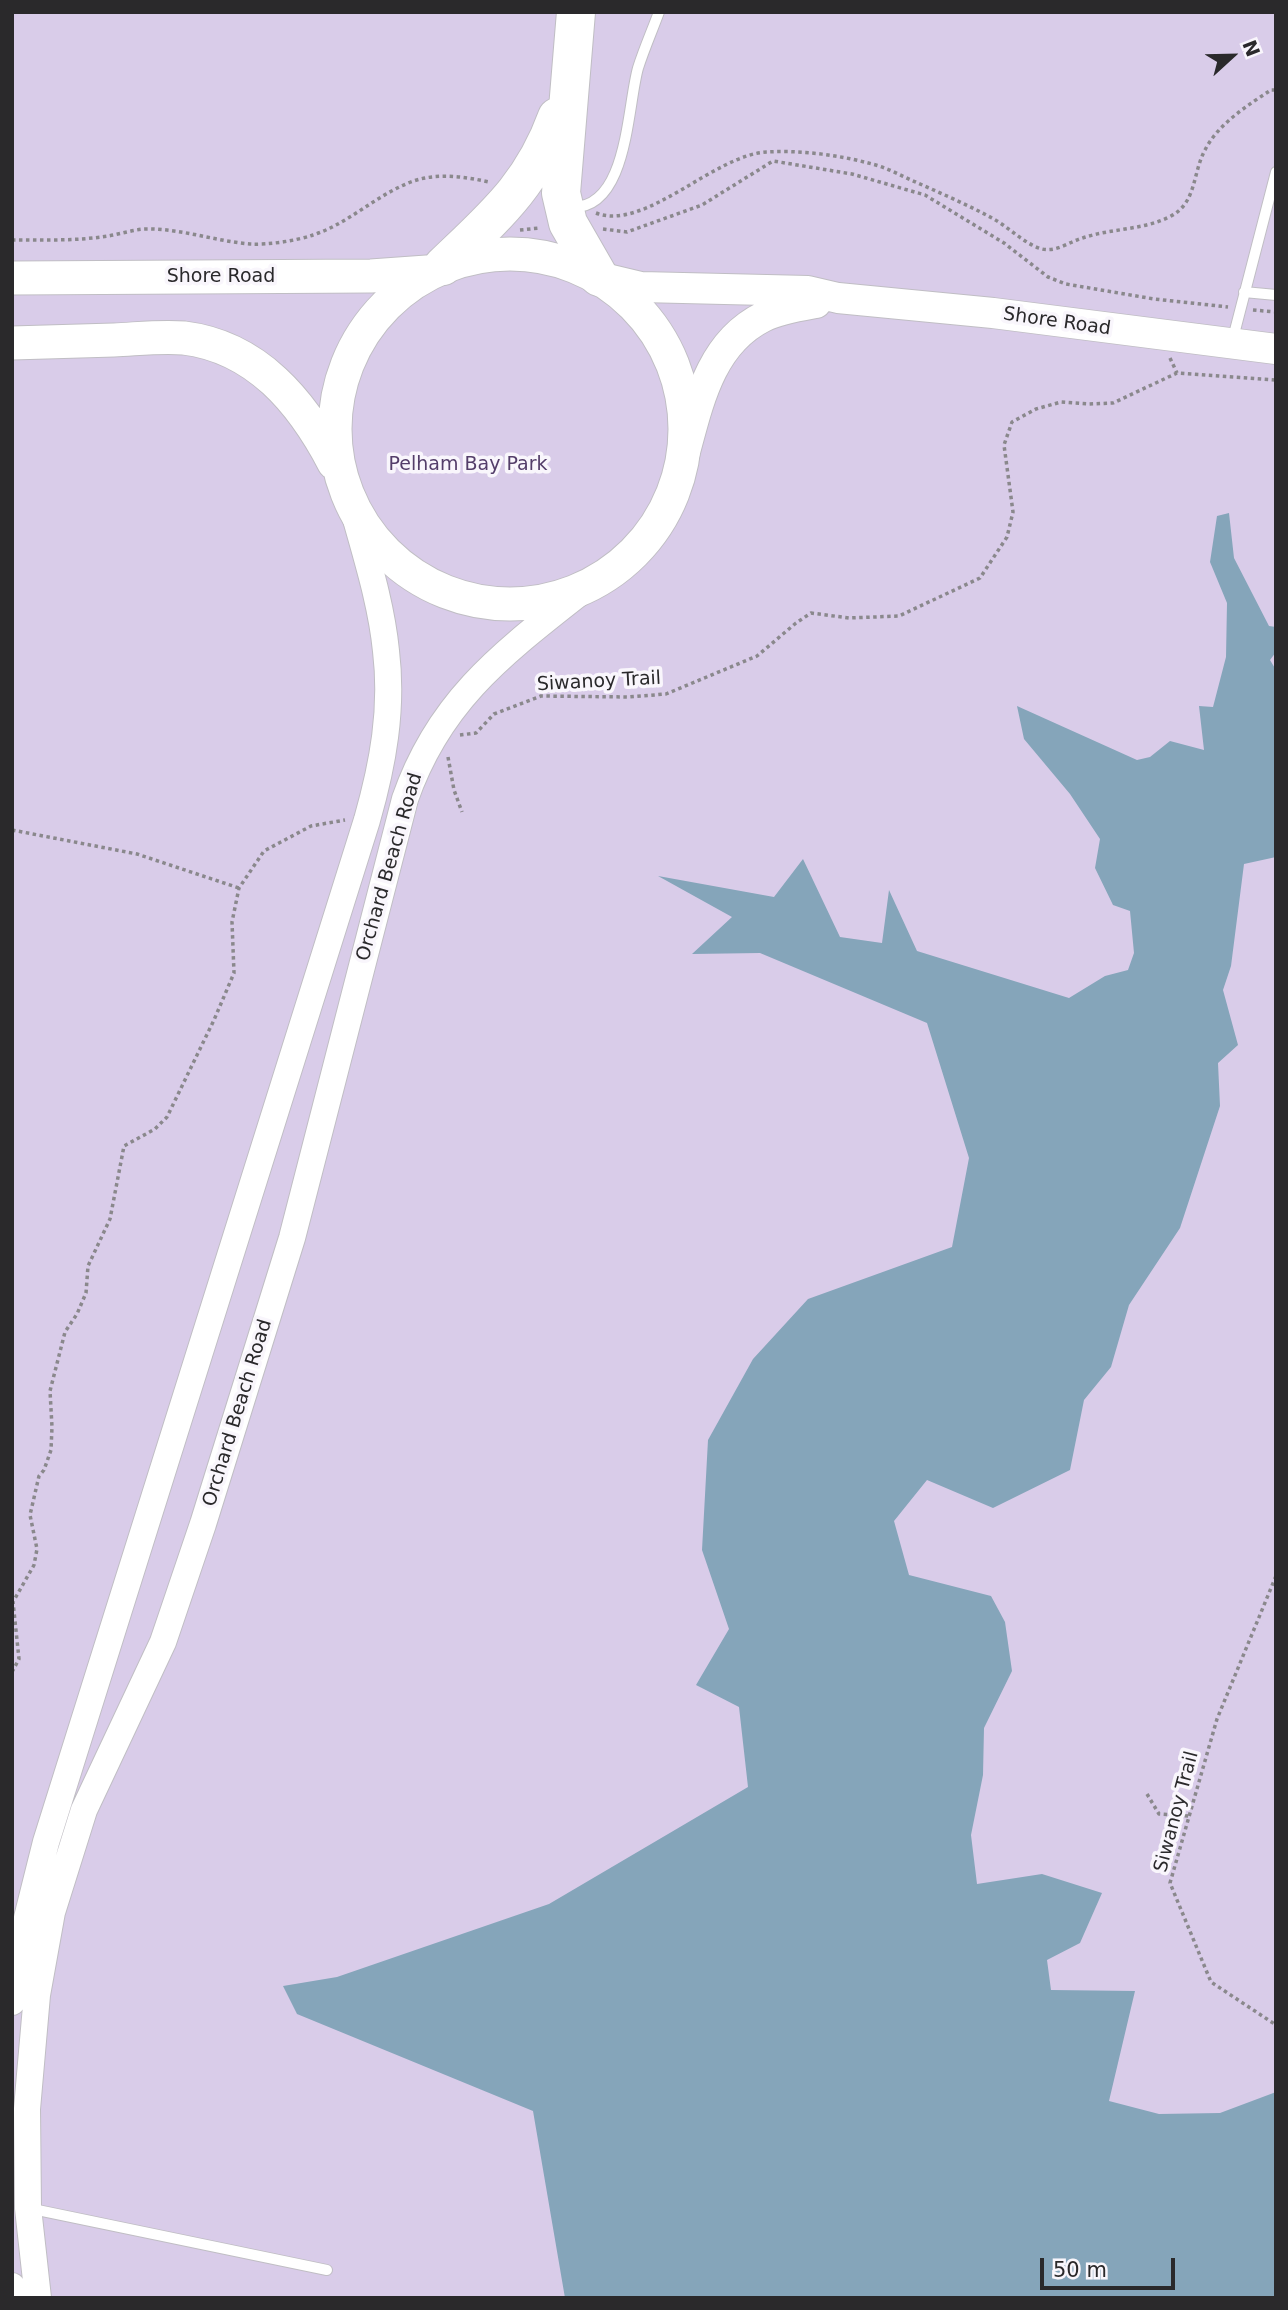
<!DOCTYPE html>
<style>
body{margin:0}
#map{position:relative;width:1288px;height:2310px;overflow:hidden;background:#f9f6fc;font-family:"DejaVu Sans",sans-serif}
canvas{display:block}
.frame{position:absolute;inset:0;border:14px solid #2a292b;pointer-events:none}
.north{position:absolute;left:1197px;top:21px;width:70px;height:70px;-webkit-text-stroke:5px #f9f6fc;paint-order:stroke;rotate:68deg;font-size:19px;font-weight:700;line-height:28px;text-align:center;color:#2a292b}
.north::after{content:'';display:block;margin:auto;width:24px;height:32px;background:#2a292b;clip-path:polygon(50% 0,100% 100%,50% 72%,0 100%)}
.scale{position:absolute;left:1040px;top:2258px;width:135px;height:32px;box-sizing:border-box;border:4px solid #2a292b;border-top:0;padding-left:9px;font-size:21px;line-height:24px;white-space:nowrap;color:#2a292b;-webkit-text-stroke:5px #f9f6fc;paint-order:stroke}
</style>
<div id="map">
<canvas width="1288" height="2310"></canvas>
<div class="frame"></div>
<div class="north">N</div>
<div class="scale">50 m</div>
</div>
<script>
const ctx = document.querySelector('canvas').getContext('2d');
ctx.lineJoin = 'round';
function paint(path, color) {
  ctx.fillStyle = color;
  ctx.fill(path, 'evenodd');
}
function strokePath(path, color, width, dash) {
  ctx.strokeStyle = color;
  ctx.lineWidth = width;
  ctx.lineCap = dash ? 'butt' : 'round';
  ctx.setLineDash(dash || []);
  ctx.stroke(path);
}
function write(font, color, halo, rows, align = 'center') {
  ctx.font = font + ' "DejaVu Sans",sans-serif';
  ctx.lineWidth = 7;
  ctx.setLineDash([]);
  ctx.textBaseline = 'middle';
  ctx.strokeStyle = halo;
  ctx.fillStyle = color;
  for (const [text, x, y, turn = 0] of rows) {
    ctx.save();
    ctx.translate(x, y);
    ctx.rotate((+turn || 0) * Math.PI / 180);
    ctx.textAlign = isNaN(turn) ? turn : align;
    if (halo) ctx.strokeText(text, 0, 0);
    ctx.fillText(text, 0, 0);
    ctx.restore();
  }
}
paint(new Path2D(`
 M12,12H1276V2232L668,2298H12Z`), '#d9cce9');
paint(new Path2D(`
 M1229,513L1234,558L1269,626L1276,627V652L1270,660L1276,670V857L1244,864L1231,966L1223,990L1238,1045L1218,1063L1220,1106L1180,1228L1129,1305L1111,1367L1084,1400L1070,1470L993,1508L927,1480L894,1521L909,1575L991,1596L1005,1622L1012,1671L984,1728L983,1775L971,1835L977,1884L1042,1874L1102,1893L1080,1943L1047,1960L1051,1990L1135,1991L1109,2101L1159,2114L1220,2113L1276,2092V2298H565L533,2111L297,2014L283,1986L337,1977L549,1904L748,1787L739,1707L696,1685L729,1629L702,1550L708,1440L753,1359L808,1299L952,1247L969,1158L927,1023L760,953L692,954L732,917L658,876L774,897L803,859L840,937L882,943L889,890L917,951L1069,998L1105,976L1128,970L1134,953L1130,911L1113,905L1095,868L1100,839L1070,794L1024,739L1017,706L1137,760L1150,757L1170,741L1204,750L1199,706L1213,707L1226,657L1227,603L1210,562L1217,516Z`), '#85a5ba');
const service = new Path2D(`
 M571,207C628,210 627,107 638,68C644,49 652,31 659,12
 M1244,292L1276,295
 M1232,342L1276,172
 M28,2208L327,2270`);
const tertiary = new Path2D(`
 M12,2002L27,1918L46,1842L367,820C383,764 393,709 386,651C381,600 364,550 351,501
 M12,2286L14,2298
 M38,2298L28,2208L27,2109L37,1995L52,1912L84,1810L163,1642L203,1524L292,1238L405,799C440,698 506,651 587,587`);
const secondary = new Path2D(`
 M599,277L641,287L808,291L838,298L993,313L1276,349
 M683,459C698,405 709,344 763,317C779,309 799,306 816,303`);
const primary = new Path2D(`
 M335 429a175 175 0 1 1 350 0a175 175 0 1 1-350 0Z
 M12,278L371,276L427,272
 M12,343C46,342 80,341 114,340C137,339 161,336 184,338C257,347 302,402 334,463`);
const motorway = new Path2D(`
 M576,12L561,193L568,223L599,277
 M443,266C494,217 532,186 557,117`);
strokePath(service, '#c0bec4', 12);
strokePath(tertiary, '#c0bec4', 28);
strokePath(secondary, '#c0bec4', 32);
strokePath(primary, '#c0bec4', 35);
strokePath(motorway, '#c0bec4', 40);
strokePath(new Path2D(`
 M596,213C645,232 715,154 767,152C801,150 839,155 872,164C885,167 898,174 911,180C938,192 966,204 992,218C1009,227 1024,244 1042,249C1055,252 1066,244 1077,240C1107,228 1141,231 1169,217C1197,204 1192,174 1205,150C1218,124 1248,105 1271,90H1276
 M603,229L627,232L702,205L773,161L852,174L925,195L1004,243L1048,277L1066,284L1154,299L1228,307
 M520,230L540,228
 M12,240C44,240 77,241 108,236C120,234 132,230 144,229C180,228 214,241 250,244C268,245 295,241 313,235C347,224 373,198 406,184C432,172 462,176 489,182
 M1253,310L1276,312
 M1170,358L1177,373
 M460,735L476,733L494,714L541,696L628,697L666,694L757,656L796,623L811,613L849,618L899,616L980,578L1007,537L1013,512L1004,445L1012,422L1036,409L1061,402L1089,404L1113,403L1177,373L1276,380
 M448,757L454,790L462,812
 M12,830L137,854L239,888
 M1276,1576L1217,1719L1170,1883L1211,1982L1276,2025
 M12,1672L19,1659L13,1602L34,1565L37,1549L30,1515L39,1476L44,1470L51,1450L52,1427L50,1391L65,1332L77,1314L86,1293L88,1266L110,1219L124,1146L155,1129L167,1117L214,1020L234,973L232,922L239,888L264,851L311,826L345,820
 M1147,1794L1159,1814L1189,1816`), '#8a888c', 3.5, [3.5, 3.5]);
strokePath(service, '#fff', 10);
strokePath(tertiary, '#fff', 26);
strokePath(secondary, '#fff', 30);
strokePath(primary, '#fff', 33);
strokePath(motorway, '#fff', 38);
write('19px', '#2a292b', '#f9f6fc', [
 ["Shore Road",221,277],
 ["Shore Road",1057,322,8],
 ["Siwanoy Trail",599,682,-3],
 ["Orchard Beach Road",390,867,-74],
 ["Orchard Beach Road",238,1413,-73],
 ["Siwanoy Trail",1177,1812,-75]
]);
write('19px', '#543e6a', '#f9f6fc', [
 ["Pelham Bay Park",468,465]
]);
</script>
